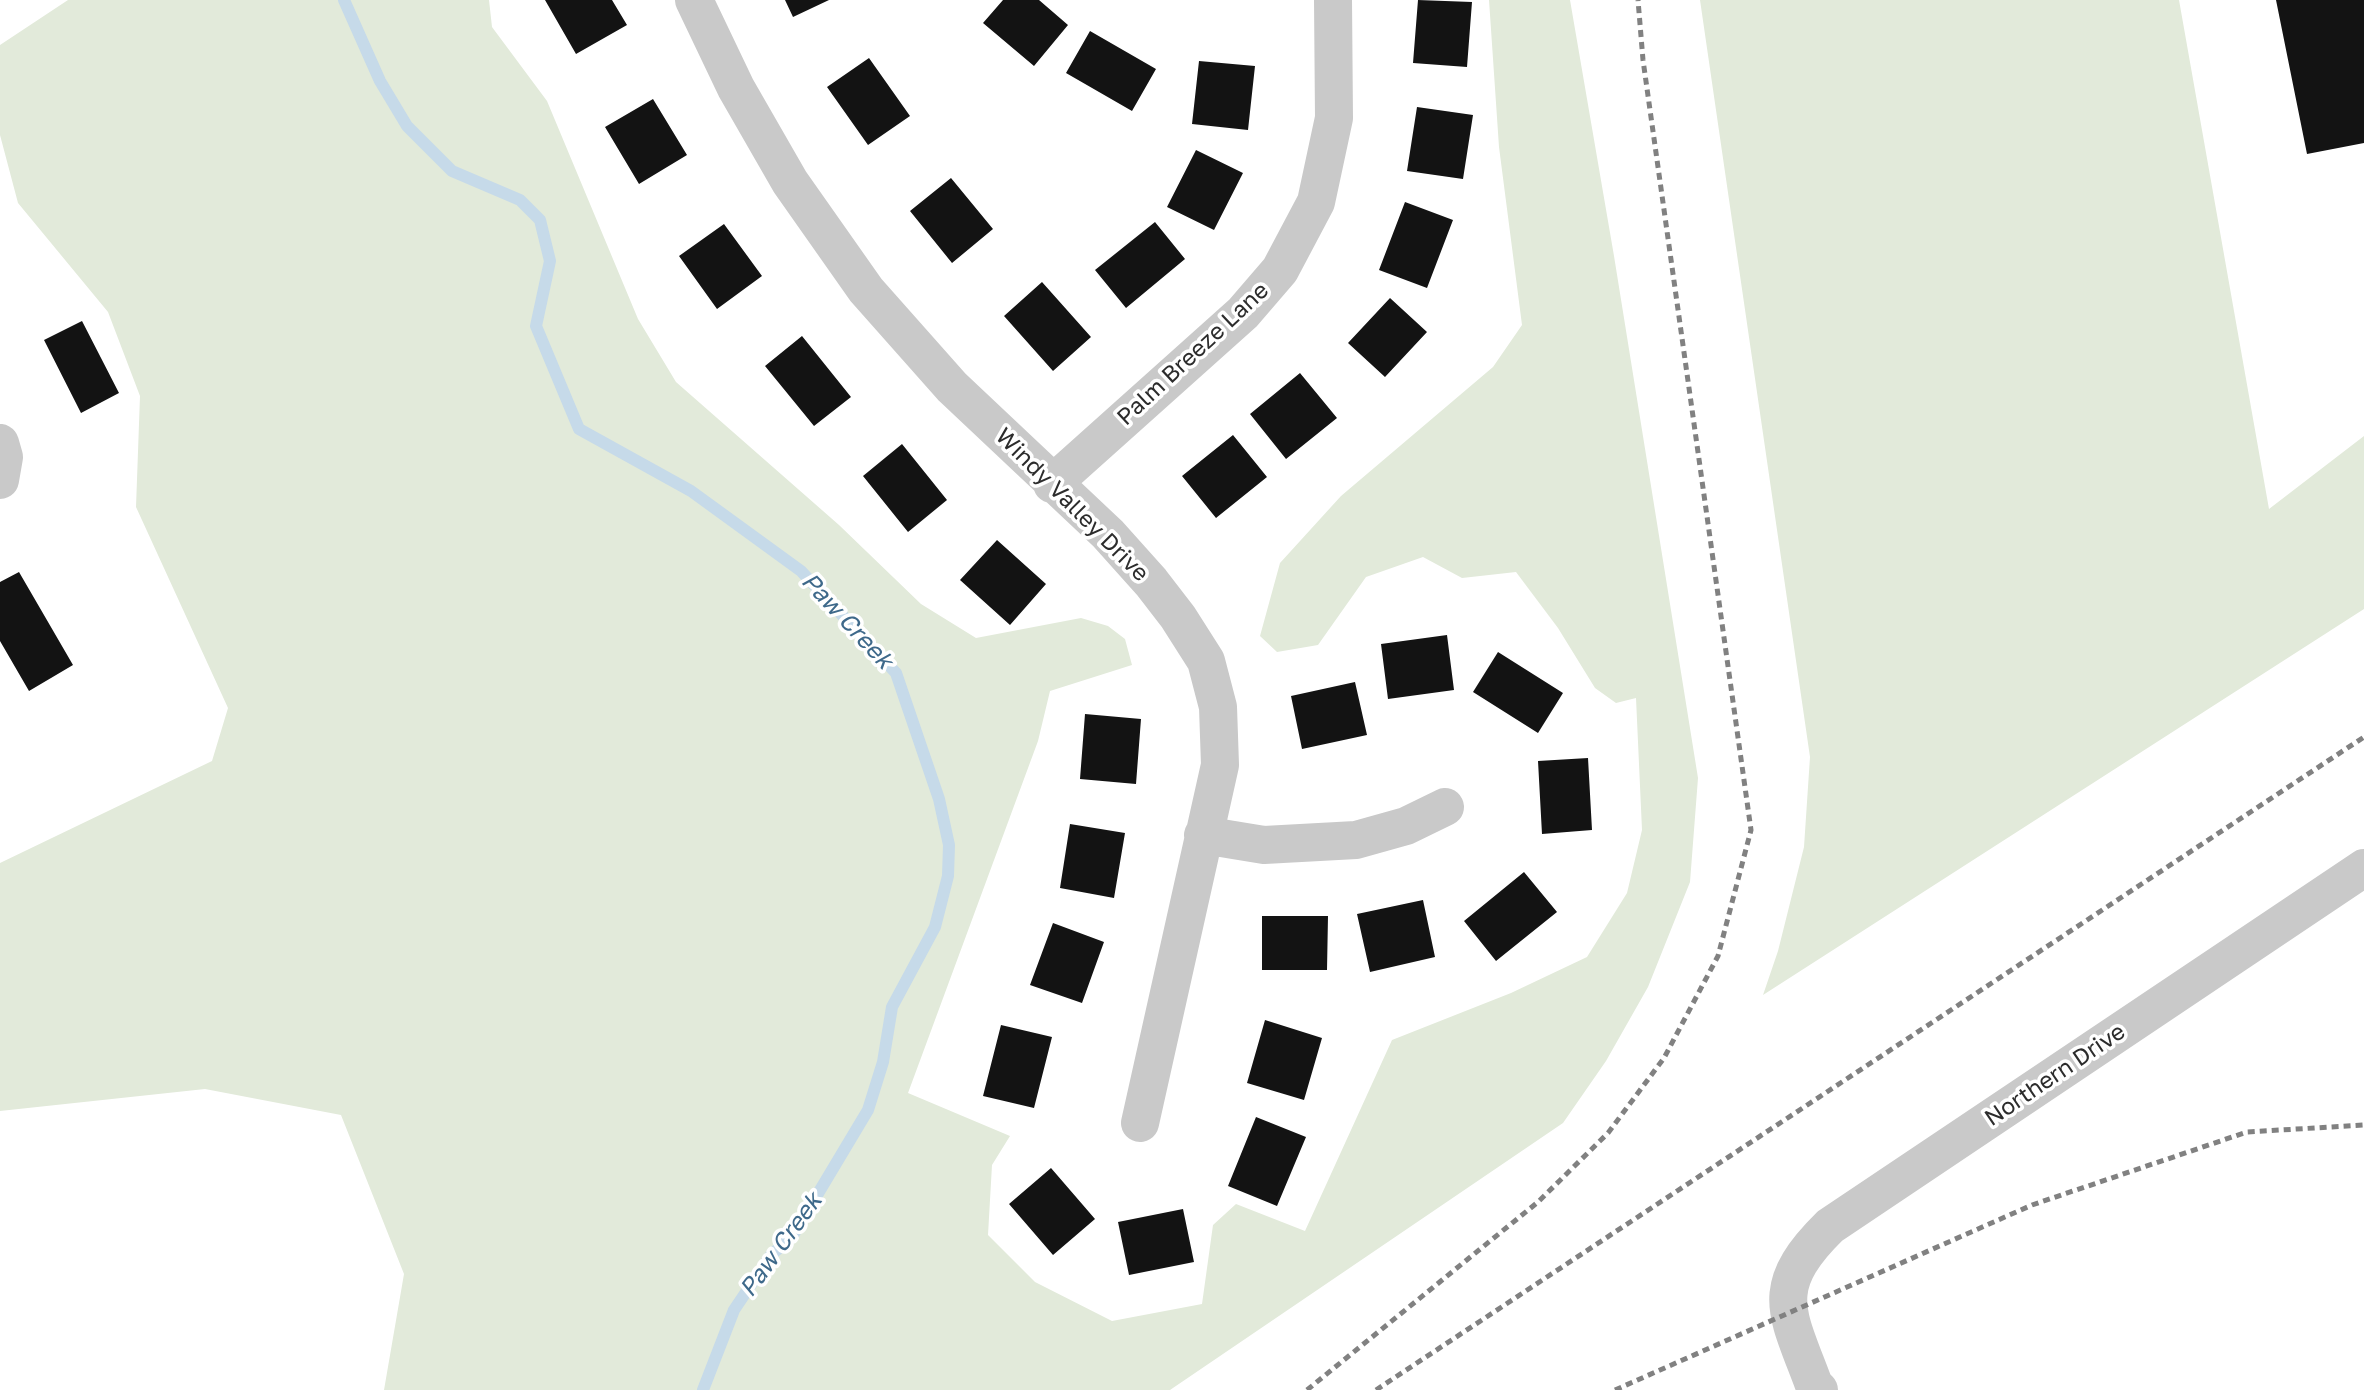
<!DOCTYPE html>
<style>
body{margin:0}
canvas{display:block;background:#fff}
</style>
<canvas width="2364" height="1390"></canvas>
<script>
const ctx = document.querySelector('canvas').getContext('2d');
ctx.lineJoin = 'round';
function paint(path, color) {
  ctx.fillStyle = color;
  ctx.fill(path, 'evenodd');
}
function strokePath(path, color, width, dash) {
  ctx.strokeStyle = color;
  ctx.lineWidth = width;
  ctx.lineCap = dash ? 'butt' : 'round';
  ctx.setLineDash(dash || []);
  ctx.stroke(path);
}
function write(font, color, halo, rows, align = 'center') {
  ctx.font = font + ' "Golos Text",sans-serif';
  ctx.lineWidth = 7;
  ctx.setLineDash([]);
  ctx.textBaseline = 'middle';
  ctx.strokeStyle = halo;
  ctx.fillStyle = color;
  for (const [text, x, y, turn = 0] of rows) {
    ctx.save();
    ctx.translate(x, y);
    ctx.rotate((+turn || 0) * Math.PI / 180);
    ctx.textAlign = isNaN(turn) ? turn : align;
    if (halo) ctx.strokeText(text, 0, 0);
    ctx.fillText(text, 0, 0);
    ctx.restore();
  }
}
paint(new Path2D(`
 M68,0H489L492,27L547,101L638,319L676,382L839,525L921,604L976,638L1081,618L1108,626L1125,639L1132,665L1050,691L1038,741L908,1093L1010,1136L992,1165L988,1235L1035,1282L1112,1321L1202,1304L1213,1225L1236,1204L1305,1231L1392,1040L1511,993L1587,957L1627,893L1642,830L1636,698L1616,703L1595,688L1558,628L1516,572L1462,578L1423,557L1366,577L1318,645L1277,652L1260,636L1280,563L1341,496L1493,367L1522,325L1499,147L1489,0H1570L1614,256L1698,778L1690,882L1648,987L1606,1061L1563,1123L1170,1390H384L404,1274L341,1115L205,1089L0,1111V863L212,761L228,708L136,507L140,396L108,312L18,203L0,135V45Z
 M1700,0H2179L2269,509L2364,436V609L1763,995L1778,951L1804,847L1810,757Z`), '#e2eada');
strokePath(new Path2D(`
 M344,0L380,81L407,126L452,171L520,200L540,220L550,261L536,326L579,429L691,491L801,571L896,673L939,799L949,845L948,876L935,927L892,1007L883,1062L868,1110L792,1237L771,1255L734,1310L703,1390`), '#c6dae9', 12);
paint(new Path2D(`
 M545,0H612L627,25L576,54Z
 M785,0H829L793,17Z
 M1003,0H1039L1068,25L1034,66L983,23Z
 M1418,0L1472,2L1467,67L1413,63Z
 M2276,0H2364V143L2307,154Z
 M1090,31L1156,69L1132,111L1066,73Z
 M869,58L910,116L868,145L827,87Z
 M1199,61L1255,66L1248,130L1192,124Z
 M653,99L687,155L639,184L605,127Z
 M1417,107L1473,115L1463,179L1407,171Z
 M1196,150L1243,173L1214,230L1167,207Z
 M951,178L993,229L952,263L910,211Z
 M1405,202L1453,220L1427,288L1379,270Z
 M1155,222L1185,259L1126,308L1095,270Z
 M724,224L762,276L717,309L679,256Z
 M1042,282L1091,337L1053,371L1004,316Z
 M1390,298L1427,332L1385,377L1348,343Z
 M82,321L119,393L81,413L44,340Z
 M802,336L851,397L814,426L765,366Z
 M1300,373L1337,418L1286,459L1250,414Z
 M1233,435L1267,477L1216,518L1182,476Z
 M902,444L947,500L908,532L863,476Z
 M997,540L1046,584L1010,625L960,580Z
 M19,572L73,665L29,691L0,641V582Z
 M1447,635L1454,690L1388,699L1381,644Z
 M1498,652L1563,693L1538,733L1473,692Z
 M1355,682L1367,735L1302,749L1291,696Z
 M1085,714L1141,719L1136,784L1080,779Z
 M1588,758L1592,830L1542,834L1538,761Z
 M1070,824L1125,833L1114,898L1060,888Z
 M1524,872L1557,912L1496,961L1464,921Z
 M1423,900L1435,957L1370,972L1357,914Z
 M1262,916H1328L1327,970H1262Z
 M1053,923L1104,942L1082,1003L1030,985Z
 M1265,1020L1322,1038L1304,1100L1247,1083Z
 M1001,1025L1052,1037L1034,1108L983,1096Z
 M1256,1117L1306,1137L1277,1206L1228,1186Z
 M1051,1168L1095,1219L1053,1255L1009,1204Z
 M1183,1209L1194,1262L1129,1275L1118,1222Z`), '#131313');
strokePath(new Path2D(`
 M694,0L736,88L790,182L866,290L952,387L1108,534L1151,582L1178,617L1206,661L1218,707L1220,765L1140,1123
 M0,443L4,457L0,480
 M1052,484L1243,313L1280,270L1316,202L1334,118L1333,0
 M1203,835L1264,845L1356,840L1406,826L1445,807
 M1819,1390L1814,1385C1787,1312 1767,1288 1830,1226L2364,868`), '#c9c9c9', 38);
strokePath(new Path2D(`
 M1307,1390L1538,1202L1608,1133L1664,1058L1718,956L1751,830L1643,60L1638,0
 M1376,1390L2364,737
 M1615,1390L2032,1205L2247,1132L2364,1125`), '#818181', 5, [7, 5]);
write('23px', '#2c2c2c', '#fff', [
 ["Palm Breeze Lane",1193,354,-43],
 ["Windy Valley Drive",1072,505,45],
 ["Northern Drive",2055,1075,-34]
]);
write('italic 24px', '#3e698a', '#fff', [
 ["Paw Creek",847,621,47],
 ["Paw Creek",781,1245,-54]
]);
</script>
